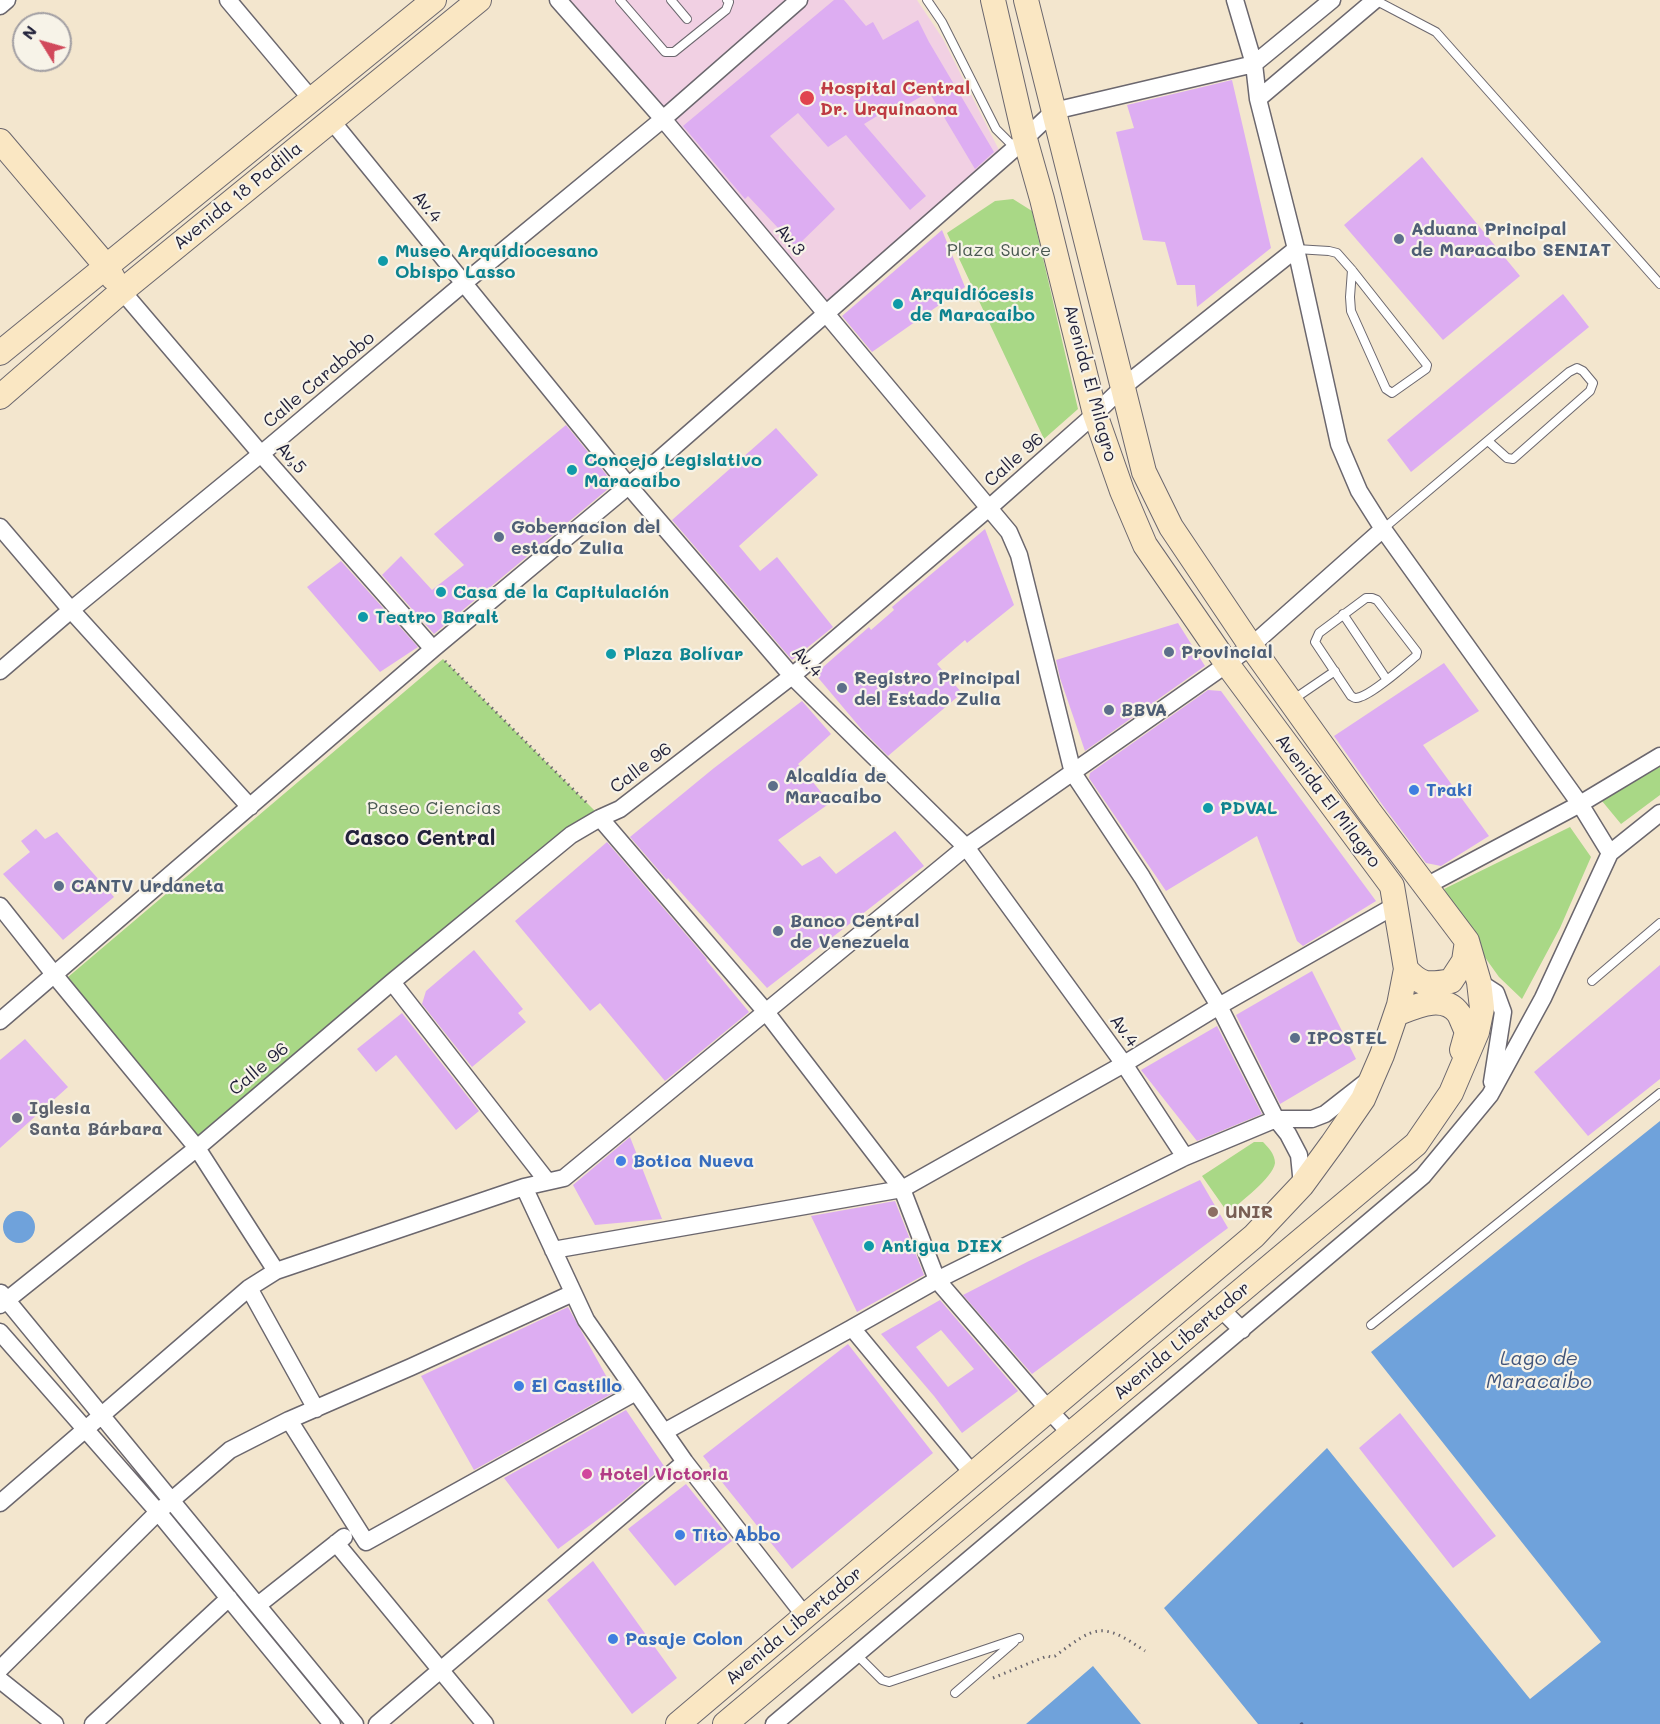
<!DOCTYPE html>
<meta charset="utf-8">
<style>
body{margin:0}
#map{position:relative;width:1660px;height:1724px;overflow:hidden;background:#f3e6ce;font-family:Mali,sans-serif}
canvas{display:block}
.north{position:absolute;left:12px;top:12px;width:60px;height:60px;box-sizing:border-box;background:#f7f3e8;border:2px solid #a29fa3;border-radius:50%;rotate:307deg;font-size:16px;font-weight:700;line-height:24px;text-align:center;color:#22223b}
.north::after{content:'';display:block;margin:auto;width:21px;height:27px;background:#d1495b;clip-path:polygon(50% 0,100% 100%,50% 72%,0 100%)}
</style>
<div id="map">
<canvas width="1660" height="1724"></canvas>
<div class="north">N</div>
</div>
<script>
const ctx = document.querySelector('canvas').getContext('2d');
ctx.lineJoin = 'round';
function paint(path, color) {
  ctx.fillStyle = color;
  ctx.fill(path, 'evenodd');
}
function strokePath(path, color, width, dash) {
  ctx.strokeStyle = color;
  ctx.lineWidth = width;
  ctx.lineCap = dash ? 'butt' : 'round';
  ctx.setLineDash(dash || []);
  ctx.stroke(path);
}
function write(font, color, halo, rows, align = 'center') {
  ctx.font = font + ' Mali,sans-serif';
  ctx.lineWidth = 4.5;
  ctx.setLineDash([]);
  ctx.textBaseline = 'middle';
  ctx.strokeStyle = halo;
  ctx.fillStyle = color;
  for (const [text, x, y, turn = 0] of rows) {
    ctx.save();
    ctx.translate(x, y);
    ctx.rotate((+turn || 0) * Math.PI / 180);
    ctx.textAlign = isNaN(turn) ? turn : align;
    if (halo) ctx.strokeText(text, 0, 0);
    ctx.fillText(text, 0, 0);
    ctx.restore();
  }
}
paint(new Path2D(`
 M557,0H917L943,39L1003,158L825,313Z`), '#f1d0e3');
paint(new Path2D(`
 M1013,199L1032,211L1078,409L1044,439L947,233L995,201Z
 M443,659L596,812L197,1147L61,983Z
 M1660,765V795L1621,824L1602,801Z
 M1570,827L1591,857L1560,928L1522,999L1499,977L1484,956L1444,889Z
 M1254,1142H1263C1268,1147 1275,1154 1275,1163C1273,1178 1240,1202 1228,1213L1202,1176Z`), '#a9d886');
paint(new Path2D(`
 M1660,1121V1724H1258L1164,1608L1327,1448L1530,1699L1601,1642L1371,1352Z
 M3 1227a16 16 0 1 1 32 0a16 16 0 1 1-32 0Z
 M1093,1666L1141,1724H1026Z`), '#6fa2db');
strokePath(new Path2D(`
 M1300,1724L1302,1723L1303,1724`), '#41557b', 1.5, [8, 6]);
paint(new Path2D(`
 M834,0H844L866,26L873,22L883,40L918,20L929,42L994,152L975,169L929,92L903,107L900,102L864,124L926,196L910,210L846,135L828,147L798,113L770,136L835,209L796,247L748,196L745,199L683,126Z
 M1232,80L1271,248L1197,307L1195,285H1177L1165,242L1143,240L1116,132L1134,128L1127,105Z
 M1422,157L1520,276L1443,340L1344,225Z
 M942,230L965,287L872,352L842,316Z
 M1563,294L1589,327L1411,472L1387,440Z
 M566,425L614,484L434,634L382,575L401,556L432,590L464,565L434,534Z
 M776,428L818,475L739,546L760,571L777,557L833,627L792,660L672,520Z
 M985,529L1014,605L967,643L965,640L937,664L962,693L888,756L863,731L815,674L869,627L871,630L894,610L892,607Z
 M341,561L418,647L380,672L307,587Z
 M1178,623L1205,666L1085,751L1060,678L1056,660Z
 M1444,663L1479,711L1423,745L1489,836L1441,866L1426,863L1384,807L1334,736Z
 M1208,690L1221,691L1376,901L1303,946L1297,941L1257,836L1166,891L1089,778L1090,773Z
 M802,701L831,734L798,764L830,803L778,840L802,866L820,856L836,874L895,831L924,866L767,988L668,878L667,880L630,837L714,768Z
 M36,829L45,839L57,832L114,897L63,940L3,874L30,852L21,841Z
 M607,842L707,959L706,960L749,1012L665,1081L600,1003L590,1011L515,921Z
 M474,950L523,1009L518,1013L526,1022L472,1067L422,1004L426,991Z
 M1660,965V1079L1588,1136L1534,1072Z
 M1312,971L1356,1059L1280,1104L1236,1015Z
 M402,1013L479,1111L456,1130L396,1055L376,1072L357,1049Z
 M1217,1026L1262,1114L1197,1141L1141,1070Z
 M25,1039L68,1087L0,1148V1060Z
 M630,1137L662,1219L595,1225L573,1185Z
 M1200,1180L1228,1228L1032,1374L963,1295L1029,1261Z
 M895,1201L924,1275L857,1312L811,1216Z
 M940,1300L1018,1391L962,1433L934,1396L881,1334ZM941,1330L974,1369L948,1387L916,1347Z
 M568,1307L615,1392L474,1470L421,1376Z
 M848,1344L933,1453L792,1569L709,1466L710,1465L703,1456Z
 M626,1410L664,1466L624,1500L558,1549L504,1478Z
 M1400,1413L1496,1536L1453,1568L1359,1448Z
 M686,1484L732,1541L675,1586L628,1529Z
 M593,1561L677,1678L632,1714L547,1600Z`), '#ddadf2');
const lane = new Path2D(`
 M620,0L665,52H674L726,10L729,2L727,0
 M671,0L687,19
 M927,0L942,22L996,129L1015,148
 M1375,0L1436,32L1660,284
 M1296,249L1329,251L1337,253L1352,270L1427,365L1426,369L1392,393L1386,389L1351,311L1350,297L1352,270
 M1383,529L1569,372L1577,368L1583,371L1593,383L1590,391L1513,459L1507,458L1488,441
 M1366,598H1372L1377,600L1417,652L1416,656C1403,667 1374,693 1360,697C1355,699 1355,698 1351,696L1315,642L1319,633Z
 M1343,614L1387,680
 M1291,701L1335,671
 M1592,981L1660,923
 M1371,1325L1660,1093
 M857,1655L882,1680L889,1682L1019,1638
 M955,1693L1014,1642`);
const street = new Path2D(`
 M228,0L312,100
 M558,0L663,119L1009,532L1019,555L1073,773L1142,877L1219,1006L1276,1119L1288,1134L1299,1155L1302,1185
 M1235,0L1254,64L1258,99L1296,249L1339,444L1359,491L1383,529L1580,804L1660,756
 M0,6L7,0
 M1258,99L1375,0
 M331,120L628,485L792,676L966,847L1124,1064L1185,1157
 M122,291L261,454L433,649
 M0,527L71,610L250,807
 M0,671L71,610L261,454L464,283L663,119L799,0
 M600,818L766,1012L902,1189L937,1280L1049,1410L1071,1434
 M1426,886L1580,804L1610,853
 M0,906L61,983L197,1148L276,1271
 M392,982L547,1181
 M1479,982L1496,993L1503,1012L1492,1082
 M0,1021L433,649L645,472L1015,148L1054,111L1254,64L1332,0
 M524,1187L586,1320L685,1462L805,1616
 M553,1250L902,1189L1124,1064L1219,1006L1396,905
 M249,1288L316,1409
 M1,1293L355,1724
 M0,1305L7,1300L197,1148L392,982L571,835L600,818L620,809L792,676L990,507L1095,414L1123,387L1296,249
 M1220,1308L1242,1330
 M852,1328L937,1280L1185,1157L1276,1119H1312L1325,1114L1371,1078
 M0,1332L158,1512L332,1724
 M289,1420L366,1542L636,1392
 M664,1432L852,1328L973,1474
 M0,1503L249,1288L276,1271L524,1187L564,1178L966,847L1227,664L1251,646L1383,529
 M336,1543L485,1724
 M258,1605L344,1537
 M0,1669L158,1512L230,1450L289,1420L411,1367L573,1293
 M0,1680L55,1724
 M93,1724L229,1598
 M377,1724L685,1462
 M774,1724L1423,1176L1490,1095L1543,998L1610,853L1660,813`);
const secondary = new Path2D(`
 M0,141L106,266L113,278
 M0,353L434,0
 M0,397L122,291L479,0
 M1406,969C1421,986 1429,985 1451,981L1464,961L1467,941
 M1396,1014C1414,1007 1444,992 1459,1014C1462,1020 1464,1026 1467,1032L1462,1050
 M678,1724L1254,1236L1302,1185L1332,1144L1363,1099L1382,1055L1399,1005L1406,969L1392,886L1227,664L1145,545L1122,491L1095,414L1042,199L1025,139L993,0
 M725,1724L1416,1144L1451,1093L1477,1032L1482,1008L1479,982L1467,941L1369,811L1251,646L1171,527L1144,472L1026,0`);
strokePath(lane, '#6b676e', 10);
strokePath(street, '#6b676e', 19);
strokePath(secondary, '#6b676e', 26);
strokePath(new Path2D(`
 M445,661L589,805
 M993,1678L1047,1656L1051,1657L1055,1656C1096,1626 1101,1621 1145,1651`), '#6b676e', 3, [1.5, 4.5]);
strokePath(lane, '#fff', 8);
strokePath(street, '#fff', 16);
strokePath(secondary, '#fae7c3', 24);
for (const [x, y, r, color] of [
 [807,98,8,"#e0444e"],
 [1399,239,6,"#5c6f8a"],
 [383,261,6,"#0f9aa8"],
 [898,304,6,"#0f9aa8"],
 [572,470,6,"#0f9aa8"],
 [499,537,6,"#5c6f8a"],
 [441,592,6,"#0f9aa8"],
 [363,617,6,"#0f9aa8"],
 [1169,652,6,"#5c6f8a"],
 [611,654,6,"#0f9aa8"],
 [842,688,6,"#5c6f8a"],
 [1109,710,6,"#5c6f8a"],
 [773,786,6,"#5c6f8a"],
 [1414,790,6,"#3f7fe0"],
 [1208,808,6,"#0f9aa8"],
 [59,886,6,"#5c6f8a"],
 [778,931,6,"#5c6f8a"],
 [1295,1038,6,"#5c6f8a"],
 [17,1118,6,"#6b7280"],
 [621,1161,6,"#3f7fe0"],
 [1213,1212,6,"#8d6e63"],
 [869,1246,6,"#0f9aa8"],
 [519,1386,6,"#3f7fe0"],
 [587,1474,6,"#d1479c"],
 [680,1535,6,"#3f7fe0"],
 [613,1639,6,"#3f7fe0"]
]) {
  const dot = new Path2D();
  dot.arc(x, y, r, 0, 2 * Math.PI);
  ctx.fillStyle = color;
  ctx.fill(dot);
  strokePath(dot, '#f7f3e8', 2);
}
write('bold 18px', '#be3a42', '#f7f3e8', [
 ["Hospital Central",820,88],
 ["Dr. Urquinaona",820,109]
], 'left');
write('18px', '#22223b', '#f7f3e8', [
 ["Avenida 18 Padilla",238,196,-39],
 ["Av.4",427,207,51],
 ["Av.3",790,240,50],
 ["Calle Carabobo",319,380,-40],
 ["Avenida El Milagro",1090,383,75],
 ["Av,5",291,458,49],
 ["Calle 96",1014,460,-41],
 ["Av.4",807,662,47],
 ["Calle 96",641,768,-37],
 ["Avenida El Milagro",1328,801,53],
 ["Av.4",1124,1031,54],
 ["Calle 96",259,1069,-40],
 ["Avenida Libertador",1182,1341,-40],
 ["Avenida Libertador",794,1626,-40]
]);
write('bold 18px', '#4e5e75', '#f7f3e8', [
 ["Aduana Principal",1411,229],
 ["de Maracaibo SENIAT",1411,250],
 ["Gobernacion del",511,527],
 ["estado Zulia",511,548],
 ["Provincial",1181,652],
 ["Registro Principal",854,678],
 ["del Estado Zulia",854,699],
 ["BBVA",1121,710],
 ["Alcaldía de",785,776],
 ["Maracaibo",785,797],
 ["CANTV Urdaneta",71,886],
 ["Banco Central",790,921],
 ["de Venezuela",790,942],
 ["IPOSTEL",1307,1038]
], 'left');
write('18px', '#4a5952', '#f7f3e8', [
 ["Plaza Sucre",999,250],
 ["Paseo Ciencias",434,808]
]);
write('bold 18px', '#0d838f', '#f7f3e8', [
 ["Museo Arquidiocesano",395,251],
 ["Obispo Lasso",395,272],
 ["Arquidiócesis",910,294],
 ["de Maracaibo",910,315],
 ["Concejo Legislativo",584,460],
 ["Maracaibo",584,481],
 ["Casa de la Capitulación",453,592],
 ["Teatro Baralt",375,617],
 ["Plaza Bolívar",623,654],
 ["PDVAL",1220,808],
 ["Antigua DIEX",881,1246]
], 'left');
write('bold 18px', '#366cbe', '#f7f3e8', [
 ["Traki",1426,790],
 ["Botica Nueva",633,1161],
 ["El Castillo",531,1386],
 ["Tito Abbo",692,1535],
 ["Pasaje Colon",625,1639]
], 'left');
write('bold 18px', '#5b616d', '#f7f3e8', [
 ["Iglesia",29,1108],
 ["Santa Bárbara",29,1129]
], 'left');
write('bold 18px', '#785e54', '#f7f3e8', [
 ["UNIR",1225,1212]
], 'left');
write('bold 18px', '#b23c85', '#f7f3e8', [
 ["Hotel Victoria",599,1474]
], 'left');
write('italic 20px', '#41557b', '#f7f3e8', [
 ["Lago de",1539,1359],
 ["Maracaibo",1539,1382]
]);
write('bold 21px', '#22223b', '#f7f3e8', [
 ["Casco Central",420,839]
]);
</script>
